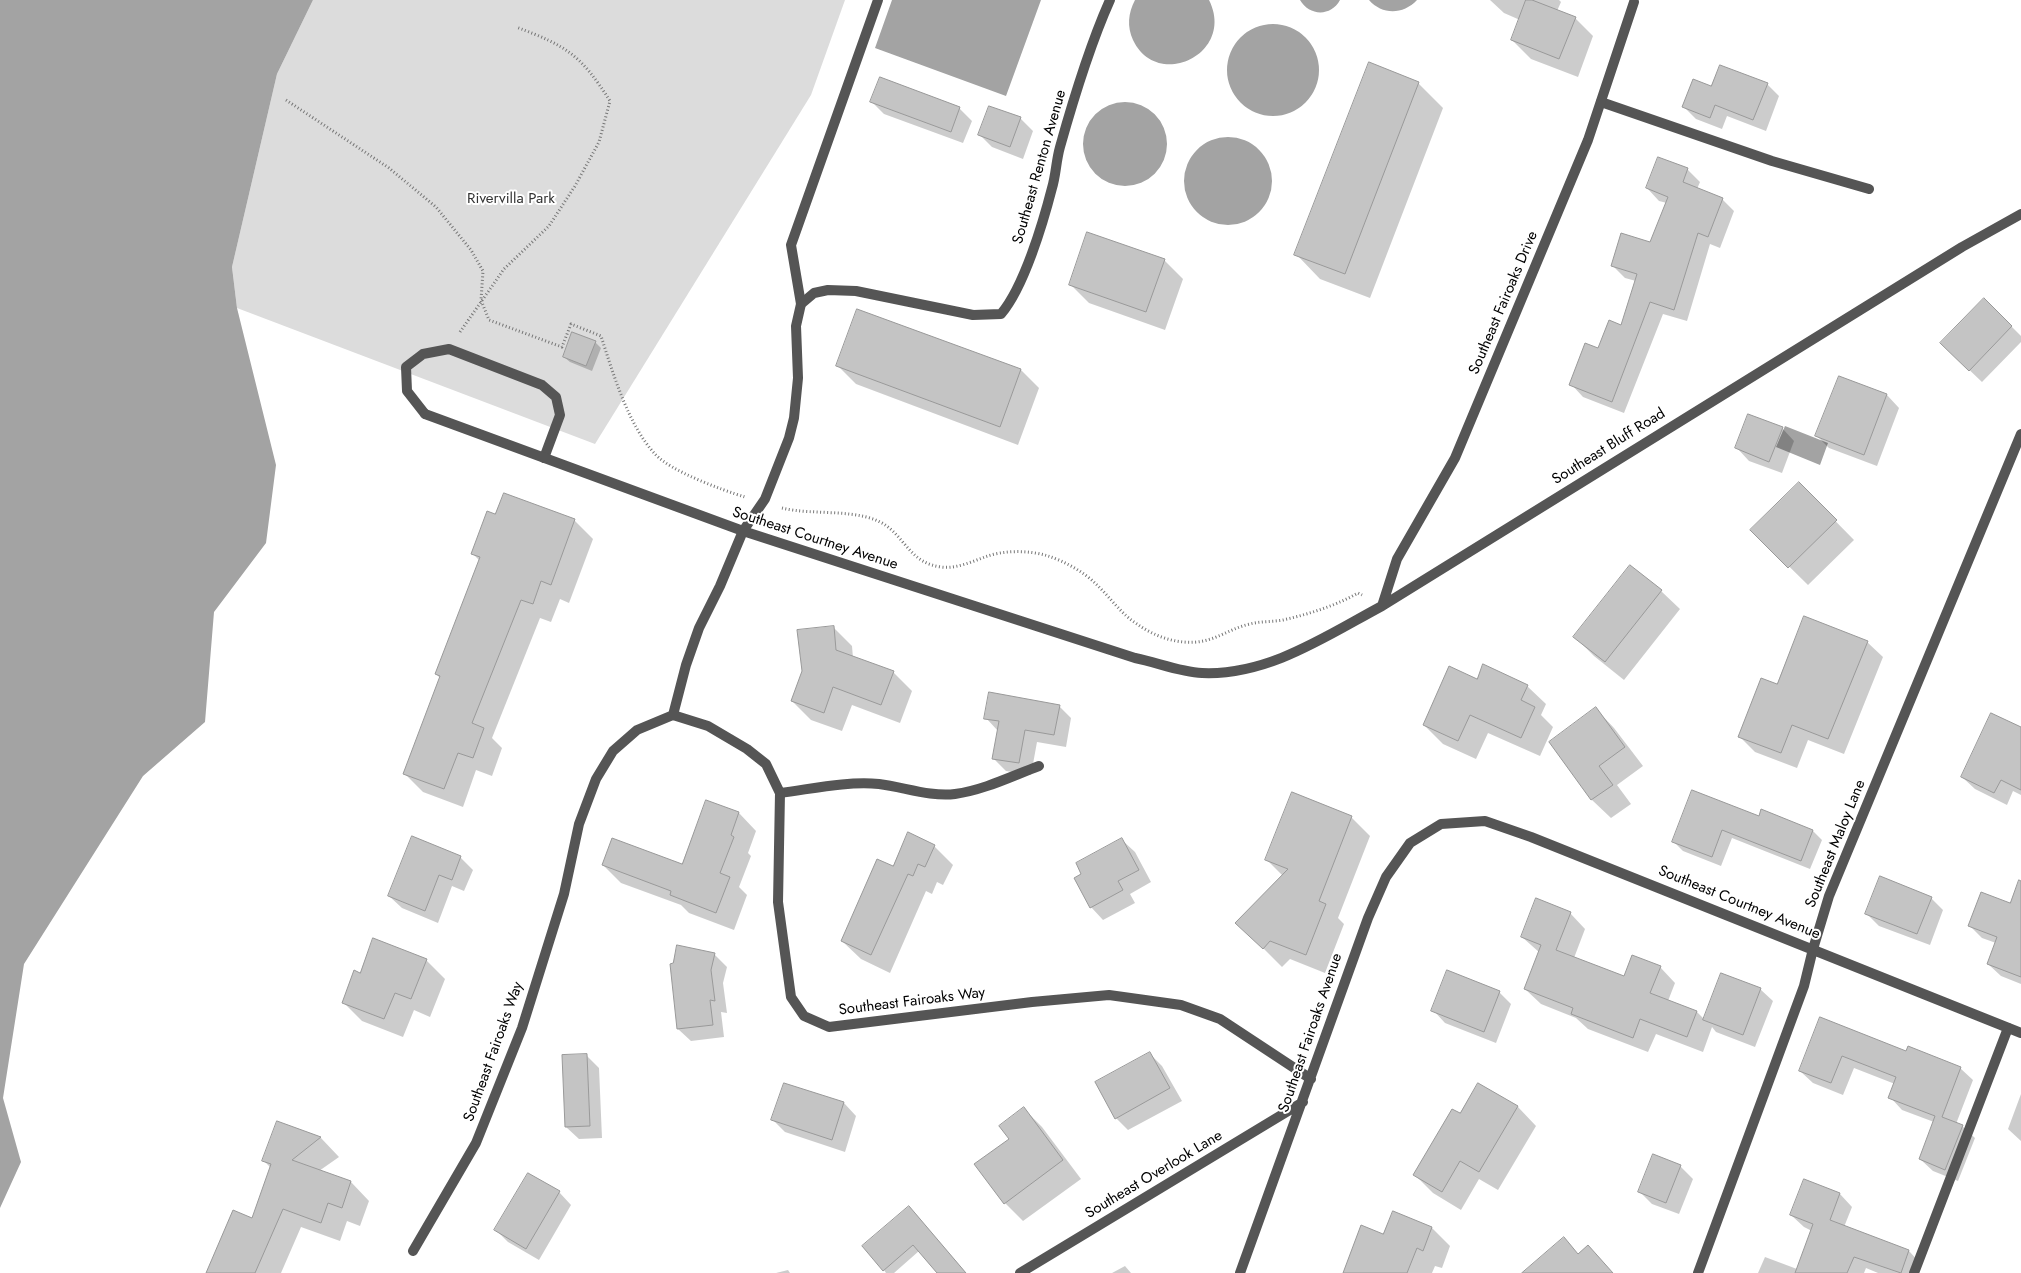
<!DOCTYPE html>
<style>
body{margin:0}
canvas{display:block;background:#fff}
</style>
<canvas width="2021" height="1273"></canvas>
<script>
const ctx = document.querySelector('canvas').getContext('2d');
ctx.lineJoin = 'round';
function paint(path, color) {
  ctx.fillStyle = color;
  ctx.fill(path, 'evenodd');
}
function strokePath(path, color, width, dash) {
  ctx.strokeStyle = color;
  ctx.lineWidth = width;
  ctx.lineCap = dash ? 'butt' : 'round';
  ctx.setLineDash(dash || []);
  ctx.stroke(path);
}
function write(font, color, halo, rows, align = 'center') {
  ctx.font = font + ' Jost,sans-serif';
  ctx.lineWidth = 4;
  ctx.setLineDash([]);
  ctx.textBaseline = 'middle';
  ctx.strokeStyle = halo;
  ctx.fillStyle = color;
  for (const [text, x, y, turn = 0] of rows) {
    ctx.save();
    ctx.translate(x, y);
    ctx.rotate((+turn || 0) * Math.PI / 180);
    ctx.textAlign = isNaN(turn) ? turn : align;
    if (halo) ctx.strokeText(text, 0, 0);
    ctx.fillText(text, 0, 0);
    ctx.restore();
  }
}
paint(new Path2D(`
 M313,0H845L811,95L595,444L237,308L232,267L277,74Z`), '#dcdcdc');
paint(new Path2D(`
 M0,0H313L277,74L232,267L237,308L276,465L266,543L214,612L205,722L143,776L24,964L3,1098L21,1162L0,1208Z
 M892,0H1041L1006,96L875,48Z
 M1135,0H1209C1236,54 1157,91 1133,40C1127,27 1128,13 1135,0Z
 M1300,0H1340C1331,17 1309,16 1300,0Z
 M1369,0H1417C1403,15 1382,15 1369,0Z
 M1227 70a46 46 0 1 1 92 0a46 46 0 1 1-92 0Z
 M1083 144a42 42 0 1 1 84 0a42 42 0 1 1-84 0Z
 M1184 181a44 44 0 1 1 88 0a44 44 0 1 1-88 0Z
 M1785,426L1828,443L1820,465L1776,447Z`), '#a3a3a3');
paint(new Path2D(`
 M1490,0H1559L1561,2L1557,11L1575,18L1593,36L1578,77L1531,59L1512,40L1520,20L1504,13Z
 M1369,64L1419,84L1443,108L1370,298L1320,279L1296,254Z
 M1767,84L1779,96L1766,131L1727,116L1722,129L1696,119L1684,107L1712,88Z
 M872,102L959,108L972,121L963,143L884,114Z
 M990,107L1021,119L1033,131L1023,159L992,147L980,135Z
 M1659,158L1688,170L1700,182L1697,189L1722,199L1734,211L1720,248L1710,244L1687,321L1663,314L1624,413L1583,397L1571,384L1599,350L1622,327L1636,281L1625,278L1612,265L1651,243L1667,203L1659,201L1647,188Z
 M1164,260L1183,279L1165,330L1089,303L1070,284Z
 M1984,299L2021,336V342L1982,382L1941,343Z
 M857,311L1021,370L1039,388L1018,445L856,384L837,365Z
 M595,342L601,348L592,371L570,362L564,357Z
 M1839,377L1887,395L1899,408L1877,466L1829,448L1817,436Z
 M1782,428L1794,441L1782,473L1749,461L1737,448Z
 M1799,484L1854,540L1808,585L1752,530Z
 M496,516L574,520L593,539L569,603L560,599L551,622L540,618L492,738L502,748L492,776L476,770L463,807L423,792L405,774L440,678L436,674L480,561L473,554Z
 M1661,591L1680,609L1624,680L1594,656L1575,637Z
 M833,627L852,646L853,658L893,672L912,691L900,723L852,705L842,731L811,720L792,701Z
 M1867,642L1883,657L1844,754L1808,740L1797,768L1755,752L1739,736L1777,686Z
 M1477,680L1527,686L1546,704L1541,715L1553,727L1540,756L1488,733L1476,759L1443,744L1424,725Z
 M1059,706L1071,718L1066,747L1037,742L1031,775L1006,771L993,758L998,731L986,718Z
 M1596,709L1614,728L1643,766L1617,785L1631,804L1611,818L1592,800L1550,742Z
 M2021,728V795L2013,791L2007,805L1975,789L1962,777Z
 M707,801L739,813L756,831L748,853L751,856L739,887L747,895L734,930L689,913L681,905L621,883L603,865L682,866Z
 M1351,817L1370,836L1338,918L1344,924L1325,973L1290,959L1282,967L1256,941L1283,876L1267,860Z
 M1759,817L1813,831L1822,840L1810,869L1732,838L1721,866L1683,851L1674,842Z
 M1122,840L1135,852L1151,882L1130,894L1135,903L1103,920L1091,907L1083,874Z
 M934,846L953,865L943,885L937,882L932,894L926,891L890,973L861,959L842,941L893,868Z
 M460,857L473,870L464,891L452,886L438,923L402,908L389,896Z
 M1931,898L1943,910L1930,945L1879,926L1866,913Z
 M2021,909V984L2001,976L1988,964L1996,943L1982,938L1970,926Z
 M1570,913L1585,929L1574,958L1625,978L1660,967L1675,983L1668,1001L1697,1012L1704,1019L1760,989L1773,1001L1755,1047L1716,1032L1712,1027L1703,1052L1656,1034L1648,1052L1588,1029L1576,1018L1541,1004L1525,989L1540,953L1522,937Z
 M714,954L727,967L723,983L727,1013L721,1012L724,1037L691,1041L678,1029Z
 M426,960L445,979L430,1017L414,1010L403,1037L362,1021L343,1002L360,974Z
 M1499,992L1511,1004L1496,1043L1445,1023L1433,1010Z
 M1821,1019L1907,1053L1960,1068L1973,1080L1956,1124L1962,1126L1975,1138L1958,1181L1933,1171L1920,1159L1934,1122L1902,1110L1890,1097L1895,1084L1854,1068L1843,1095L1813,1083L1800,1071Z
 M1150,1054L1162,1066L1182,1101L1128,1130L1116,1118Z
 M586,1055L599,1068L602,1138L579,1139L566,1127Z
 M784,1084L844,1103L856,1116L845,1152L785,1132L773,1120Z
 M1479,1085L1518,1107L1536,1126L1498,1190L1479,1179L1461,1210L1433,1193L1415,1175L1461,1115Z
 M2021,1094V1141L2008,1129Z
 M1024,1109L1042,1127L1081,1179L1023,1221L1005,1203L1010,1139Z
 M277,1123L321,1138L339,1157L319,1171L351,1182L369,1201L360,1226L347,1221L340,1241L301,1227L281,1273H207L253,1220L271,1168L264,1161Z
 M1680,1166L1693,1179L1679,1214L1652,1204L1640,1192Z
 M1805,1181L1840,1194L1852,1207L1844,1227L1909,1251L1921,1264L1917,1273H1878L1866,1268L1864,1273H1758L1765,1257L1797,1269L1812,1231L1804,1227L1791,1215Z
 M559,1192L571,1205L539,1260L508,1242L496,1230Z
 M909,1207L966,1273H938L919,1251L894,1273H886L884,1270L863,1246Z
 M1432,1228L1450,1246L1442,1268L1435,1266L1432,1273H1345L1384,1235Z
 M1125,1266L1131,1273H1112Z
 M788,1270L790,1273H776Z`), '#0003');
const building = new Path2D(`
 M1526,0H1532L1576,17L1559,59L1511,40Z
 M1369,62L1419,82L1345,274L1294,255Z
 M1720,65L1768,83L1753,120L1715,105L1710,118L1682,107L1693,79L1711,86Z
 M880,77L960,107L951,132L870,102Z
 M989,106L1021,117L1010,147L978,135Z
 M1658,157L1688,168L1683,182L1723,198L1708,237L1698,233L1674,310L1650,302L1612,402L1569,385L1585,343L1598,348L1609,320L1621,325L1637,274L1611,266L1621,233L1650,242L1668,197L1646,188Z
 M1087,232L1165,259L1146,312L1069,285Z
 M1984,298L2012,326L1969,371L1940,343Z
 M857,309L1021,369L1000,427L836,366Z
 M572,332L596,341L586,366L563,357Z
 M1839,376L1887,394L1864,455L1815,436Z
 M1748,414L1783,427L1769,462L1735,448Z
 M1799,482L1837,520L1788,568L1750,530Z
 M504,493L575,519L551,585L541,581L533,604L521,600L472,723L484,728L473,758L458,753L444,789L403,774L440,676L435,674L480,557L471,554L487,511L495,514Z
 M1630,565L1662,590L1605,662L1573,637Z
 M1804,616L1868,641L1828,739L1792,725L1781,753L1738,737L1761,678L1777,684Z
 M834,626L836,650L894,671L881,705L833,687L824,713L791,701L802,671L797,630Z
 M1483,664L1528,685L1521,700L1535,707L1521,738L1470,715L1458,741L1423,725L1449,666L1477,679Z
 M989,692L1060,705L1054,735L1025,730L1019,763L992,759L999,721L984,719Z
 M1596,707L1625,747L1599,766L1613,785L1591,800L1549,742Z
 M1991,713L2021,727V790L2001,780L1994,793L1961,777Z
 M1692,790L1759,816L1761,809L1813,830L1801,861L1722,830L1712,857L1672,842Z
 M1292,792L1352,816L1319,901L1326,904L1306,955L1270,941L1263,949L1235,923L1288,869L1265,860Z
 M706,800L739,812L731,835L734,837L720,873L730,877L716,913L670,895L671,891L602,865L612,838L682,864Z
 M908,832L935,845L925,867L918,864L913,876L908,874L871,955L841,941L877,859L893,866Z
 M412,836L461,856L452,880L439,875L425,911L388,896Z
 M1122,838L1139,870L1118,881L1123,890L1090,908L1074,878L1081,874L1076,863Z
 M1880,876L1932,897L1917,934L1865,914Z
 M2019,880L2021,881V977L1987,964L1997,937L1968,926L1981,892L2010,903Z
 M1536,898L1571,912L1556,950L1624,976L1632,955L1661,966L1650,993L1697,1011L1687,1037L1640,1019L1633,1038L1571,1014L1573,1008L1524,989L1541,945L1521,937Z
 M373,938L427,959L411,999L395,993L384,1019L342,1003L354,970L360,973Z
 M677,945L715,953L711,970L715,1001L710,1000L713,1025L677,1029L670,964L673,963Z
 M1447,970L1500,991L1484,1032L1431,1011Z
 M1721,973L1761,988L1743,1035L1703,1020Z
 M1820,1017L1906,1051L1908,1046L1961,1067L1942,1117L1963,1125L1945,1170L1919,1159L1935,1116L1888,1098L1896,1077L1842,1056L1831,1083L1799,1071Z
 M1150,1052L1170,1088L1115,1119L1095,1082Z
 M587,1054L590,1126L565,1127L562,1055Z
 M784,1083L844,1102L832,1140L771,1120Z
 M1478,1083L1518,1106L1479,1172L1460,1161L1442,1192L1413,1175L1452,1109L1460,1113Z
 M1024,1107L1063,1160L1004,1204L974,1164L1009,1139L999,1126Z
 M277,1121L321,1137L292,1160L351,1181L342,1208L328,1203L321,1223L283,1209L255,1273H206L233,1210L252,1218L271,1164L262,1161Z
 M1653,1154L1681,1165L1666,1203L1638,1192Z
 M528,1173L560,1191L526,1249L494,1230Z
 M1804,1179L1840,1193L1830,1220L1909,1250L1901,1273L1854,1257L1847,1273H1795L1813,1224L1790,1215Z
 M909,1206L966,1273H937L913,1245L883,1271L862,1246Z
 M1393,1211L1432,1227L1423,1251L1417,1248L1407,1273H1343L1361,1225L1383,1234Z
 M1564,1237L1578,1254L1588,1245L1613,1273H1522Z`);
paint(building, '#c4c4c4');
strokePath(building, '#999', 1);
strokePath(new Path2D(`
 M286,100L389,168L436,207L471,250L483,271L481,300L489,320L562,347L571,324L601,336C613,373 628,425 655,454C670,471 722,490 745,497
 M460,332L504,269L549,226L575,186L599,142L610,101C581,55 567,46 516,27
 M782,508C813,516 863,507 888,527C907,542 912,563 941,567C956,569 971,562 985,557C1003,550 1029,550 1048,556C1064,561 1084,572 1096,584C1110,597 1121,614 1137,624C1154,636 1175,644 1197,642C1217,640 1231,628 1250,624C1261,621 1272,622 1283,620C1309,614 1335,606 1358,593L1362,595`), '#777', 3, [1, 2.5]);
strokePath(new Path2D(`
 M1601,102L1772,161L1869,189
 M801,304L791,245L878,0
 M425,414L407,391L406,367L423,354L449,349L542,385L556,397L560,415L544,458
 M780,793C812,789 846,781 879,784C904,787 930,797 955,794C984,790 1012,776 1039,766
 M1914,1273L2008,1028`), '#555', 10);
strokePath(new Path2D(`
 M425,414L743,531L1135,658C1156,662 1180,672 1202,673C1268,676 1326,636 1382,606L1962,247L2021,214
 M1382,606L1397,559L1455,458L1588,140L1634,2
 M673,715L708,726L747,749L766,764L780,793L778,902L791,997L804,1016L829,1027L1032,1002L1109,995L1181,1005L1220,1019L1311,1079
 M413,1251L476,1143L522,1028L564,894L579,824L596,779L613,751L637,730L673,715L686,665L699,628L720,586L743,531L765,499L789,438L794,418L798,378L796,326L801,304L814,293L828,290L856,291L973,315L1001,314C1024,287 1043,223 1052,188C1056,175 1056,161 1060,147C1074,97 1089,47 1110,0
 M1020,1273L1303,1102
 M1240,1273L1368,918L1386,877L1410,843L1441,824L1485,821L1531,837L2021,1033
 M1698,1273L1804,986L1813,949L1829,896L2021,434`), '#555', 10);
write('15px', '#000', '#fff', [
 ["Southeast Renton Avenue",1040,167,-74],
 ["Southeast Fairoaks Drive",1504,303,-67],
 ["Southeast Bluff Road",1609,447,-32],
 ["Southeast Courtney Avenue",815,539,18],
 ["Southeast Maloy Lane",1836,844,-68],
 ["Southeast Courtney Avenue",1739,903,22],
 ["Southeast Fairoaks Way",912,1002,-7],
 ["Southeast Fairoaks Avenue",1311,1033,-71],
 ["Southeast Fairoaks Way",494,1052,-70],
 ["Southeast Overlook Lane",1154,1175,-31]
]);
write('15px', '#333', '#fff', [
 ["Rivervilla Park",511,199]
]);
</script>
